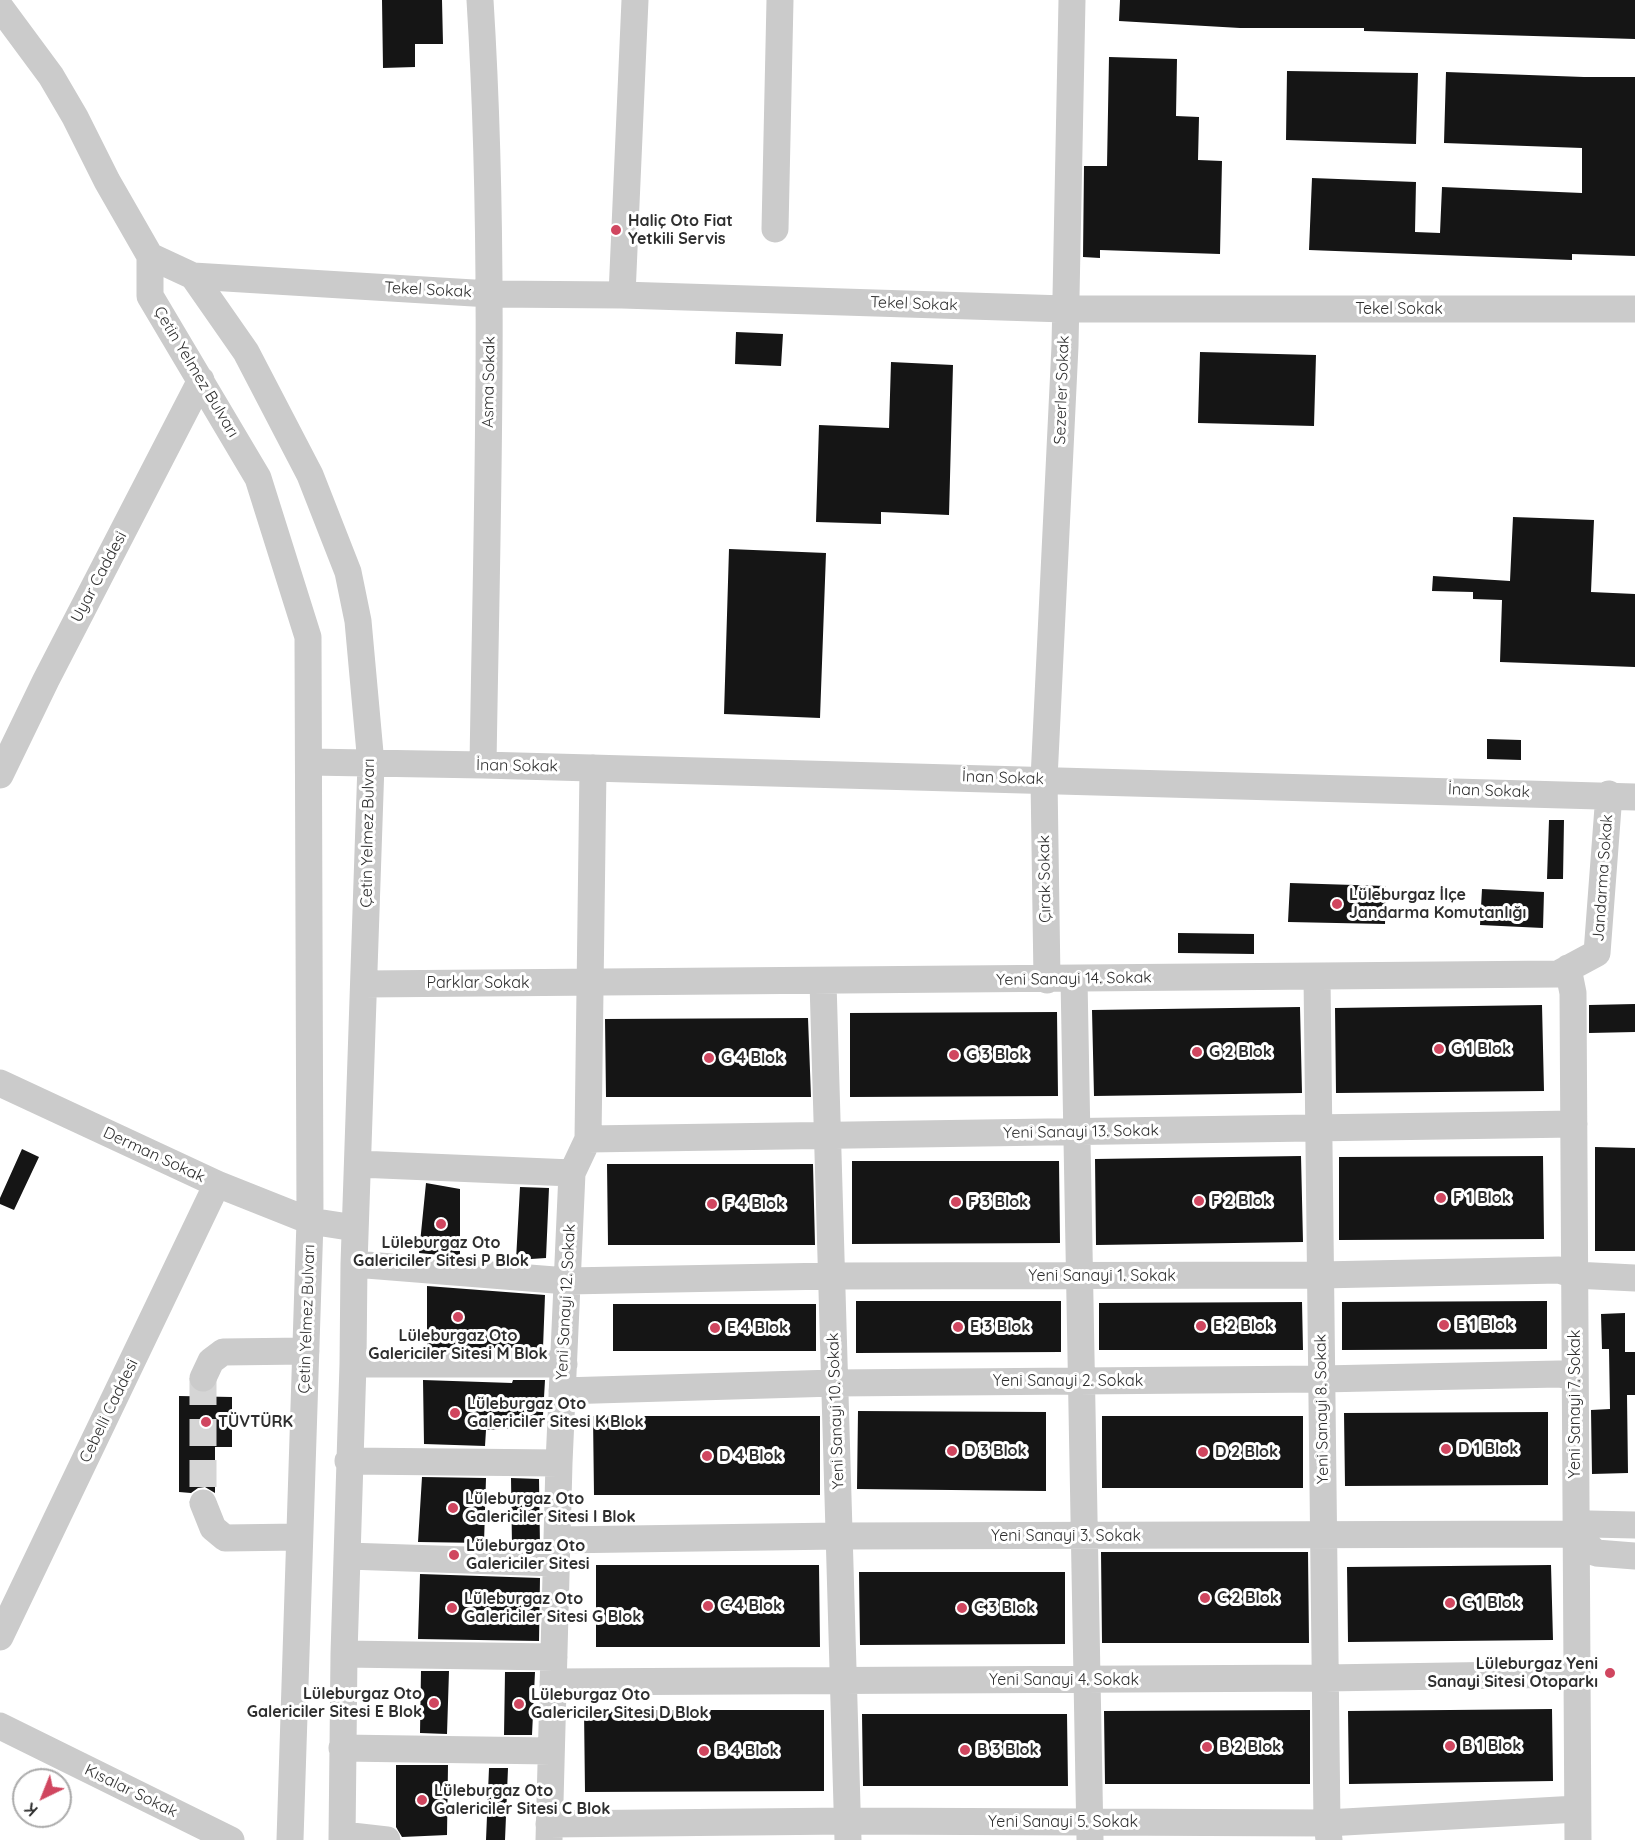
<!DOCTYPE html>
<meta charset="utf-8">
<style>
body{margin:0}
#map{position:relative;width:1635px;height:1840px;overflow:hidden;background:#fff;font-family:Quicksand,sans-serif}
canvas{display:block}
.north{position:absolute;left:12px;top:1768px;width:60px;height:60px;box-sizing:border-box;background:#fff;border:2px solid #ababab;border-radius:50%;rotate:223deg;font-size:16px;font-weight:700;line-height:24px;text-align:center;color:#2e2e2e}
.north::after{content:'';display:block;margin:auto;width:21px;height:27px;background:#d0465f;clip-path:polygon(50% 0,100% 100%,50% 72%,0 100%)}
</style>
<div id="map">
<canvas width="1635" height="1840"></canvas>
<div class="north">K</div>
</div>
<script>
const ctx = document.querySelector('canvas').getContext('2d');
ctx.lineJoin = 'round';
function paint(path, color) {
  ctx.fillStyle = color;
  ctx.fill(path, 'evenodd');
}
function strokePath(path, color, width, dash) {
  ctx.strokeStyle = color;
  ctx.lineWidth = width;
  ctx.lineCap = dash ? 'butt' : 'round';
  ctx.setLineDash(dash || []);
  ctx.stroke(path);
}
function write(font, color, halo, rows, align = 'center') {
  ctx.font = font + ' Quicksand,sans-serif';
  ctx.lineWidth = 6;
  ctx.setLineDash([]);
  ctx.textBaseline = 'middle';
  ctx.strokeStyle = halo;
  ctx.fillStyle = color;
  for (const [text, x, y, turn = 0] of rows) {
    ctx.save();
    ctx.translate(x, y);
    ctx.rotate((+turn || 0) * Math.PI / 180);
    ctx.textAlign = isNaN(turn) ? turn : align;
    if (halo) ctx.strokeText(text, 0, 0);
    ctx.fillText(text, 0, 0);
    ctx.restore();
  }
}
paint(new Path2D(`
 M382,0H442L443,44H415V67L383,68Z
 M1120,0H1635V39L1364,31V28H1240L1119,21Z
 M1109,57L1177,59L1176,116L1199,117L1198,160L1222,161L1220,254L1100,250V258L1083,257L1084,166H1107Z
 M1287,71L1418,73L1416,144L1286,140Z
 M1446,72L1584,77H1635V256L1572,254V260L1309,250L1312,178L1416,182L1415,232L1440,233L1442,187L1582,193V148L1444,143Z
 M736,332L783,334L781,366L735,364Z
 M1200,352L1316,355L1314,426L1198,423Z
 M891,362L953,365L949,515L881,512V524L816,522L819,425L889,428Z
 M1513,517L1594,520L1591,592L1635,594V667L1500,662L1502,600L1473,599V592L1432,591L1433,576L1510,581Z
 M729,549L826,553L820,718L724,714Z
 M1487,739L1521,740V760L1487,759Z
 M1549,820H1564L1563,879H1547Z
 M1290,883L1386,886L1385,924L1288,922Z
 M1482,889L1544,892L1543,928L1480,925Z
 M1178,933L1254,934V954L1178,953Z
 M1635,1004V1032L1589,1033V1005Z
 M1542,1005L1544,1091L1336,1093L1335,1008Z
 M1300,1007L1302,1093L1094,1096L1092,1010Z
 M1057,1012L1058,1096L850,1097V1013Z
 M808,1018L811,1097H606L605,1019Z
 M1595,1147L1635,1148V1251H1595Z
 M22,1149L39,1157L14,1210L0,1204V1198Z
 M1301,1156L1303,1242L1096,1245L1095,1159Z
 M1543,1156L1544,1239L1339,1240V1157Z
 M852,1161H1059L1060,1243L852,1244Z
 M607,1164H813L815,1245H608Z
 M426,1183L460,1189V1257L419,1253Z
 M520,1187L549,1188L546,1258L516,1260Z
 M427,1286L545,1295L543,1348H427Z
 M856,1301H1061V1352L856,1353Z
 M1547,1301V1349L1342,1350V1302Z
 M1302,1302L1303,1350H1099V1303Z
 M613,1304H816V1351H613Z
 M1625,1313V1352H1635V1395H1627L1628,1473L1592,1474L1591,1410L1610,1409L1609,1349H1602L1601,1314Z
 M423,1380L512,1383L513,1380H545L543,1415L530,1416L528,1427L486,1430L485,1446L424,1444Z
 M179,1396L232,1397V1447H215V1493L205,1487L198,1488L191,1493L179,1492Z
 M858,1411L1046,1412V1491L857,1489Z
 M1548,1412V1485L1345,1486L1344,1413Z
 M593,1416H820V1495H594Z
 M1102,1416H1303V1488H1102Z
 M422,1477L486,1478L484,1543L418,1542Z
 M511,1478L539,1479L540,1547L512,1546Z
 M1101,1552H1308L1309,1643H1102Z
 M596,1565H819L820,1647H596Z
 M1551,1565L1553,1640L1348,1642L1347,1567Z
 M859,1572H1065V1644L860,1645Z
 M420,1574L540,1578L539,1641L418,1639Z
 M421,1671H449L447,1734L420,1733Z
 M505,1672H535L532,1735H504Z
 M1552,1709L1553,1781L1349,1784L1348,1711Z
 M584,1710H824V1791L585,1792Z
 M1310,1710V1784H1105L1104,1711Z
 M862,1714H1067L1068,1786H863Z
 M396,1765H448L447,1835L402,1837L396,1827Z
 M489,1768H508L505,1840H486Z`), '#151515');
strokePath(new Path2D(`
 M203,1378V1503`), '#d5d5d5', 27, [27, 14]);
strokePath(new Path2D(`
 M480,0C496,255 487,510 483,765
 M0,7L51,76L75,117L107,181L150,256V296L258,478L308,637L310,1221L290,1840
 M775,229L780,0
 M150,256L193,276L246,352L310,475L348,572L358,621L371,764L354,1264L353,1364L344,1654L342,1840
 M193,276L490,294L622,295L1065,309H1635
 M622,295L635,0
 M309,762L483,765L1635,797
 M0,775L46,680L201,380
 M1568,968L1573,993L1578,1840
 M1317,977L1327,1823L1329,1840
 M1074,979L1090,1839
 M1047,980L1044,779L1065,346L1072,0
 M823,982L848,1840
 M364,984L1558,974L1597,953L1609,794
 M0,1083L217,1184L310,1221L355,1228
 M588,1139L1574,1124
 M358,1164L572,1173
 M354,1264L567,1281L832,1276L1320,1275L1559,1270L1574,1275L1635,1278
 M353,1364H564
 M203,1378L211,1361L223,1352L306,1351
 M562,1391L835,1383L1321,1379L1559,1374L1574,1376
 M348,1461L559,1463
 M203,1503L213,1528L225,1538L299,1537
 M1575,1534L1596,1553L1635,1556
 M557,1540L839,1536L1575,1534L1590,1524L1635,1525
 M347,1556L556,1563
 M0,1637L217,1184
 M344,1654L554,1657
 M553,1682L1325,1678L1576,1674
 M0,1726L231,1840
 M342,1748L551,1751
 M549,1824L847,1821L1327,1823L1577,1809
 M343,1835L387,1840
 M549,1840L559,1463L572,1173L588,1139L593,768`), '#cbcbcb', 27);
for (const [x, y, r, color] of [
 [616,230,6,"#d0465f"],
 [1337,904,6,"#d0465f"],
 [1439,1049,6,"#d0465f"],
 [1197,1052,6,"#d0465f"],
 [954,1055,6,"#d0465f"],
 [709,1058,6,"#d0465f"],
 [1441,1198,6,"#d0465f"],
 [1199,1201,6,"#d0465f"],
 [956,1202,6,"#d0465f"],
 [712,1204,6,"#d0465f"],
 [441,1224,6,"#d0465f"],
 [458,1317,6,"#d0465f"],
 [1444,1325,6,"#d0465f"],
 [1201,1326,6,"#d0465f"],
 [958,1327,6,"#d0465f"],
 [715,1328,6,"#d0465f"],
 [455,1413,6,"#d0465f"],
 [206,1422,6,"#d0465f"],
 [1446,1449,6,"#d0465f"],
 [952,1451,6,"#d0465f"],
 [1203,1452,6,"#d0465f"],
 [707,1456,6,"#d0465f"],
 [453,1508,6,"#d0465f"],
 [454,1555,6,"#d0465f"],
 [1205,1598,6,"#d0465f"],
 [1450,1603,6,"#d0465f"],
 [708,1606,6,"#d0465f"],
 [452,1608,6,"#d0465f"],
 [962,1608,6,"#d0465f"],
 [1610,1673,6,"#d0465f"],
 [434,1703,6,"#d0465f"],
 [519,1704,6,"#d0465f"],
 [1450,1746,6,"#d0465f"],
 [1207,1747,6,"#d0465f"],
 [965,1750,6,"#d0465f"],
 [704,1751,6,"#d0465f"],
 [422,1800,6,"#d0465f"]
]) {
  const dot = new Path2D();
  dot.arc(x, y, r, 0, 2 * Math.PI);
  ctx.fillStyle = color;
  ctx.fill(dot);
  strokePath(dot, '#fff', 2);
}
write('bold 16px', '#2e2e2e', '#fff', [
 ["Haliç Oto Fiat",628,221],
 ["Yetkili Servis",628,239],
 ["Lüleburgaz İlçe",1349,895],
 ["Jandarma Komutanlığı",1349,913],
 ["G 1 Blok",1451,1049],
 ["G 2 Blok",1209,1052],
 ["G 3 Blok",966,1055],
 ["G 4 Blok",721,1058],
 ["F 1 Blok",1453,1198],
 ["F 2 Blok",1211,1201],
 ["F 3 Blok",968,1202],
 ["F 4 Blok",724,1204],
 ["Lüleburgaz Oto",441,1243,"center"],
 ["Galericiler Sitesi P Blok",441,1261,"center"],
 ["E 1 Blok",1456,1325],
 ["E 2 Blok",1213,1326],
 ["E 3 Blok",970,1327],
 ["E 4 Blok",727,1328],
 ["Lüleburgaz Oto",458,1336,"center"],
 ["Galericiler Sitesi M Blok",458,1354,"center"],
 ["Lüleburgaz Oto",467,1404],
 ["Galericiler Sitesi K Blok",467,1422],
 ["TÜVTÜRK",218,1422],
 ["D 1 Blok",1458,1449],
 ["D 3 Blok",964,1451],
 ["D 2 Blok",1215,1452],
 ["D 4 Blok",719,1456],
 ["Lüleburgaz Oto",465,1499],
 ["Galericiler Sitesi I Blok",465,1517],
 ["Lüleburgaz Oto",466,1546],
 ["Galericiler Sitesi",466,1564],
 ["C 2 Blok",1217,1598],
 ["Lüleburgaz Oto",464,1599],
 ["Galericiler Sitesi G Blok",464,1617],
 ["C 1 Blok",1462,1603],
 ["C 4 Blok",720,1606],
 ["C 3 Blok",974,1608],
 ["Lüleburgaz Yeni",1598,1664,"right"],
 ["Sanayi Sitesi Otoparkı",1598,1682,"right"],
 ["Lüleburgaz Oto",422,1694,"right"],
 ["Galericiler Sitesi E Blok",422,1712,"right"],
 ["Lüleburgaz Oto",531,1695],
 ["Galericiler Sitesi D Blok",531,1713],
 ["B 1 Blok",1462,1746],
 ["B 2 Blok",1219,1747],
 ["B 3 Blok",977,1750],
 ["B 4 Blok",716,1751],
 ["Lüleburgaz Oto",434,1791],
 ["Galericiler Sitesi C Blok",434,1809]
], 'left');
write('16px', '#2e2e2e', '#fff', [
 ["Tekel Sokak",428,290,3],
 ["Tekel Sokak",914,304,2],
 ["Tekel Sokak",1399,309],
 ["Çetin Yelmez Bulvarı",196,372,59],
 ["Asma Sokak",489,382,-89],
 ["Sezerler Sokak",1062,390,-88],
 ["Uyar Caddesi",99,577,-62],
 ["İnan Sokak",517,766,1],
 ["İnan Sokak",1003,778,2],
 ["İnan Sokak",1489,791,2],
 ["Çetin Yelmez Bulvarı",368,833,-89],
 ["Jandarma Sokak",1603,878,-86],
 ["Çırak Sokak",1045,879,-91],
 ["Yeni Sanayi 14. Sokak",1074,979,-1],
 ["Parklar Sokak",478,983],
 ["Yeni Sanayi 13. Sokak",1081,1132,-1],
 ["Derman Sokak",154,1155,25],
 ["Yeni Sanayi 1. Sokak",1102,1276],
 ["Yeni Sanayi 12. Sokak",566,1302,-87],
 ["Çetin Yelmez Bulvarı",307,1319,-88],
 ["Yeni Sanayi 2. Sokak",1068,1381],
 ["Yeni Sanayi 7. Sokak",1575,1404,-90],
 ["Yeni Sanayi 8. Sokak",1322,1409,-91],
 ["Cebelli Caddesi",109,1411,-64],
 ["Yeni Sanayi 10. Sokak",836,1411,-92],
 ["Yeni Sanayi 3. Sokak",1066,1536],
 ["Yeni Sanayi 4. Sokak",1064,1680],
 ["Kısalar Sokak",131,1791,26],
 ["Yeni Sanayi 5. Sokak",1063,1822]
]);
</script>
